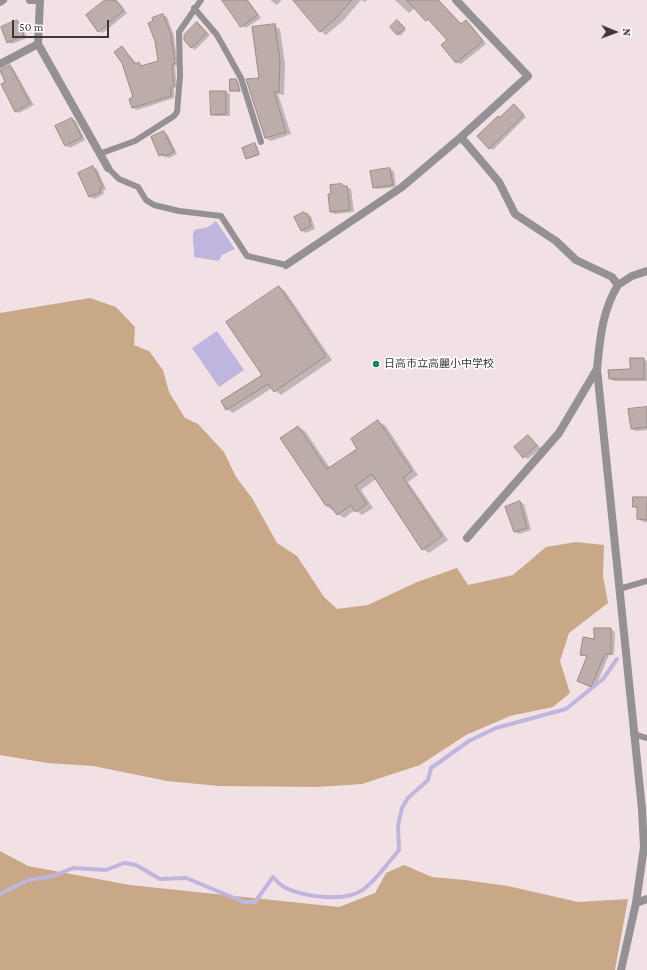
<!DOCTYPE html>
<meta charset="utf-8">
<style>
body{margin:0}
#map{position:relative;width:647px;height:970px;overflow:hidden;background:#f1e1e5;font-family:"Crimson Pro",serif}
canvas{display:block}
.north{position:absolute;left:595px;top:12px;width:40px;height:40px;-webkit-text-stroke:3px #fff;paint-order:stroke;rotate:91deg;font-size:11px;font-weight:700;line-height:16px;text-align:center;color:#3d3739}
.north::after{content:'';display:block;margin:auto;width:14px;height:18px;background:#3d3739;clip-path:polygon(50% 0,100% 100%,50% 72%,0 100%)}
.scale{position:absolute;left:12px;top:20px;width:97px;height:18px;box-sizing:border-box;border:2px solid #3d3739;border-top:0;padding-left:5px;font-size:12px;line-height:14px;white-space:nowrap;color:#3d3739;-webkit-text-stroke:3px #fff;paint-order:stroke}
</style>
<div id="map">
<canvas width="647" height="970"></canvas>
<div class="north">N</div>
<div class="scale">50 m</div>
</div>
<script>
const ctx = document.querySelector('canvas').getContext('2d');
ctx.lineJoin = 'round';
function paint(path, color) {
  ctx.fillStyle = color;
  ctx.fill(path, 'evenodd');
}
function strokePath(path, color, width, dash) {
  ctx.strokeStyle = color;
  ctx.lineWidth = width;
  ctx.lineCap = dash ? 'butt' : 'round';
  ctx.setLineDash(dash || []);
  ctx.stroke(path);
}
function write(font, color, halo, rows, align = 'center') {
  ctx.font = font + ' "Crimson Pro","Noto Sans JP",serif';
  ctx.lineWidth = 3;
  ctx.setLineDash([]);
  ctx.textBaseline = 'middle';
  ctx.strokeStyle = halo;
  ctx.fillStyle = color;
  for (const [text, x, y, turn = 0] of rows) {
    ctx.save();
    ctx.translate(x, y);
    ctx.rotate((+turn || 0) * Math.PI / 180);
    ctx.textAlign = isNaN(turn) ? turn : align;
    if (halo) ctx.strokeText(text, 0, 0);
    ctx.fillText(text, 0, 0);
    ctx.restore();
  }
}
paint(new Path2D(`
 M90,298L116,307L135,327L134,345L149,351L163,370L169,392L185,418L198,424L224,452L236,477L252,498L277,543L297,556L324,597L337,609L368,605L417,582L457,568L468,585L513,575L546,547L576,542L604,545L603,576L608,603L569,633L560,661L570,693L553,707L510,716L466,735L420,765L362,784L317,787L219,786L167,781L93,766L47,763L0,755V313Z
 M0,851L28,866L130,885L339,907L375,893L386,873L404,865L432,877L465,880L508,886L578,902L628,899L615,970H0Z`), '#c8a887');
paint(new Path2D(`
 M216,221L235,249L222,255L219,261L194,257C195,247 191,239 194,230L208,227Z
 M217,331L244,370L219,387L192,348Z`), '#bfb5de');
paint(new Path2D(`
 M106,0H117L127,13L103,33L99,31Z
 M224,0H248L261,18L246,28L242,26Z
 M270,0H282L277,5Z
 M295,0H367L365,2L361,0L343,21L326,35L320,31Z
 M395,0H419L421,2L409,13Z
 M426,0H439L462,25L466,22L470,24L486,44L461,64L456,62L448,40L432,22L427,20L416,9Z
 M163,15L167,17L174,36L178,66H175L177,88H174V98L137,110L133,108L130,99L135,98L122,47L137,64L143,66L159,62L154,21Z
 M17,21L21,24L27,38L12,44L8,42Z
 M398,21L406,30L400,36L391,27Z
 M197,23L210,35L195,50L191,47Z
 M274,26L280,29L285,64L284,95L278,94L291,134L271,141L265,138L260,79Z
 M10,66L13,68L34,105L19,113L16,111L6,83L0,72Z
 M236,80L238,81L241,91L231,90Z
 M225,92L230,94V116H216L212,114Z
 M514,106L526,117L493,150L490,148L500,118Z
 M72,119L76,121L85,140L70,148L65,145Z
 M164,132L168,135L177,154L169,158L160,155Z
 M255,144L260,155L248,159L247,158Z
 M93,167L97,169L106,189L103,191L104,194L94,199L90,197Z
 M390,169L394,172L396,187L378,189L373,187Z
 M342,185L351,189L354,212L335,214L331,212L332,195Z
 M304,213L311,216L315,229L306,233L302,231L295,217Z
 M279,287L285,291L332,360L281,395L272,388L233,413L227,409L264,376Z
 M644,359L647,361V381H614L610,378L631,370Z
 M647,408V430L636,431L632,429Z
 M378,422L385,425L418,475L408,482L448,540L429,553L423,549L376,479L361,490L373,508L362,515L355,510L344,518L326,506L298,427L305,431L330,468L359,449Z
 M528,436L541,448L528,459L524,457Z
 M647,498V522H644L638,519V509L634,506Z
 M520,502L524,504L531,530L519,534L515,532Z
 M595,629H611L615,632L614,655H609L595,688L582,683L588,657L581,654L595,640Z`), '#0003');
strokePath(new Path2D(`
 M0,894L28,880L53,876L73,868L106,870L124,863L136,865L160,879L186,878L244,902H255L273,877C276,880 280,885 284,887C303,897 346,903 364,889C377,879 388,863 399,850L398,826L402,808L408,798L428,780L431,768L469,741L496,728L566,709L603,679L617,659`), '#bfb5de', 4);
const building = new Path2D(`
 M105,0H115L124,10L98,32L86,15Z
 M222,0H247L258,15L241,27Z
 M293,0H352L336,18L320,32Z
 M407,0H438L461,24L466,20L483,41L456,63L441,45L447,40L428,19L426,21Z
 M163,14L171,34L175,64H172L174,86H171V96L132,108L129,99L133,97L122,63L114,52L122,46L135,64L139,62L141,66L158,61L155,41L148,23L153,21L152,18Z
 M17,20L24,35L7,43L1,27Z
 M397,20L405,28L397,35L390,27Z
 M197,22L207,33L191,48L184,40V35Z
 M275,24L280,61L279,92H274L286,132L265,138L246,79L259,78L252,27Z
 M10,65L30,103L15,112L1,84L5,82L0,70Z
 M230,79H236L240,91H230Z
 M210,91H226V114L211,115Z
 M514,104L524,115L489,149L477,136L498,116L500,117Z
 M72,118L82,137L65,146L55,126Z
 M164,131L174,152L164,156L163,154L159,156L151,137Z
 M255,143L259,154L246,159L242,148Z
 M93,166L103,187L99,189L101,192L89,197L78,173Z
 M390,168L393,185L373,188L370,171Z
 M342,184L343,186H347L350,210L330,212L328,194H331L330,185Z
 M304,212L305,214L307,213L311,222L309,223L311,226L301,231L294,217Z
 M279,286L326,356L274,392L268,384L226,410L221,401L262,375L226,322Z
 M630,358H644V379H609L608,370L630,369Z
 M647,407V427L631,429L628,409Z
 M378,420L412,471L403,478L442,536L422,550L372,474L355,486L367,504L355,512L351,505L337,515L329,504L326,506L280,438L298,426L327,469L357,449L351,439Z
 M528,435L537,445L523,458L514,447Z
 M633,497H647V520L637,519V507H633Z
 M520,501L527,528L514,532L505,507Z
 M594,628H611V654H605L591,687L577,681L587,656L580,655L583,637L594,639Z`);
paint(building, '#bcada9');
strokePath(building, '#998b87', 1);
strokePath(new Path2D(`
 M194,8L217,35L241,78L261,142
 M99,154L135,141L174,116L177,112L180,76L179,32L201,0
 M108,168L119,179L138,187L146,200L154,205L179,211L221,216L247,256L286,265
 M619,589L647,581
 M633,734L647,738`), '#959094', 6);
strokePath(new Path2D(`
 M30,0H40
 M40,0L38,44L108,168
 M0,2L3,0
 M0,64L38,44
 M461,137L499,182L515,214L556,241L576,260L612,277L618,285C602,311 600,339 597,369L642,809L644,847L636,903L621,970
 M286,265L402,187L461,137L528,76L456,0
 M618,285L632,276L647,271
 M467,538L559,433L597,369
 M636,903L647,899`), '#959094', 8);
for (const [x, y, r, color] of [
 [376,364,4,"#168563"]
]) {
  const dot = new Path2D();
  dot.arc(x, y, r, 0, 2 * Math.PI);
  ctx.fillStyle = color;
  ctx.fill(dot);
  strokePath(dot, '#fff', 1.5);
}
write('11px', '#3d3739', '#fff', [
 ["日高市立高麗小中学校",384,364]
], 'left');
</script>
